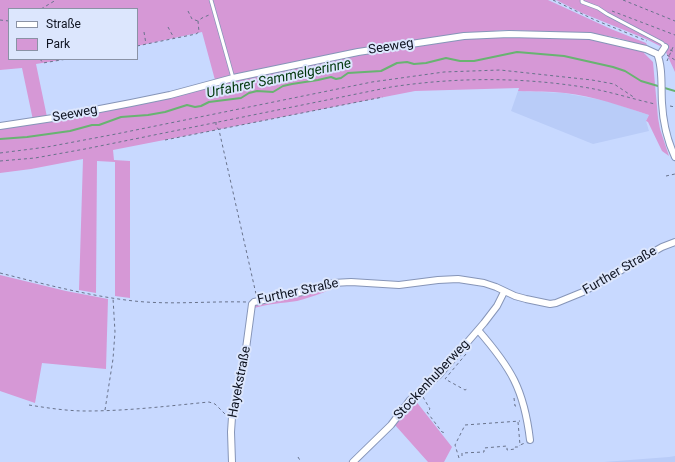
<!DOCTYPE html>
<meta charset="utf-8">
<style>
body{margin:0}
#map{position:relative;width:675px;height:462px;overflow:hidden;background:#c8d9ff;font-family:Roboto,sans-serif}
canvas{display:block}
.legend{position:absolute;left:8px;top:8px;width:130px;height:52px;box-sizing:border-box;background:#dce6fd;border:1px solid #8a92a5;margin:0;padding:5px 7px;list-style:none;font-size:12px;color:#0f1421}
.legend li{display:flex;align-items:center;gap:8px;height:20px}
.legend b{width:20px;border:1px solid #8a92a5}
</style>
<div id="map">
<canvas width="675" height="462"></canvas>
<ul class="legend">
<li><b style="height:5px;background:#fff"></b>Straße</li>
<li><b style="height:11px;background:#d698d6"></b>Park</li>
</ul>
</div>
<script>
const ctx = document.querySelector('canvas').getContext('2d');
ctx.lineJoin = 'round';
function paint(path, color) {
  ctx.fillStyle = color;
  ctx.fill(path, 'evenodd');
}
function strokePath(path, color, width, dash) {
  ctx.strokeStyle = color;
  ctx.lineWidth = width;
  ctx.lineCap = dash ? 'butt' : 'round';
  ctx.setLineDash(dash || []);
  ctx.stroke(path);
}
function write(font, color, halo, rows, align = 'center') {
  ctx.font = font + ' Roboto,sans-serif';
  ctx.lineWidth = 4;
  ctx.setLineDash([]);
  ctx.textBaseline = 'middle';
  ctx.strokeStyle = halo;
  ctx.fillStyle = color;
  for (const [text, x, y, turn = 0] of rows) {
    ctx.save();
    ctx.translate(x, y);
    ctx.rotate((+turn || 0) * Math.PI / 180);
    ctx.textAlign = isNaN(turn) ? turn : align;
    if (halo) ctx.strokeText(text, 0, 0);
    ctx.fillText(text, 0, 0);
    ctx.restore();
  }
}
paint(new Path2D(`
 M518,91L564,93L607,101L649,115L646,121L649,131L593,144L511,111Z
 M675,456V462H604L669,457Z`), '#b9ccf8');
paint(new Path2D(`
 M0,0H548L611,29L646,43L647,45L645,46L618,38L591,33L505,30L469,33L343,52L281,65L215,80L202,32L137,46V9H9V59H67L36,64L47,117L33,120L22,68L0,70Z
 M556,0H675V72L664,48L646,39L582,13Z
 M516,37H557L594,39L644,51V53L653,62L658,118L660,129L669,156L662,151L648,122L646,121L649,115C621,106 594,96 565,93C550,91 534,92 518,91L519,88L415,91L113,150L114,160L130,161V298L115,296V162L97,161L96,293L79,290L83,159L31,169L0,173V128L51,122L106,111L149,102L238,80L342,58L473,38Z
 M0,275L66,291L108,299L106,369L42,363L35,403L0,391Z
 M347,284C330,289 314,297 297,301C282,303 268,304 254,308L256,304L322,288Z
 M415,400L452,447L444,462H428L395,425Z`), '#d698d6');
strokePath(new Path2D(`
 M0,139L27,137L70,131L92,125H99L121,117L148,115L165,112L187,105L195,107L201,106L209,102L241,98L249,93L257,91L273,92L283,86L292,84L318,80L331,77L336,79L341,78L348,73L381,71L397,63L407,62L414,64L426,63L446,58L460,61H474L517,52L564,56L613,67L625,71L641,81L675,91`), '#68b371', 2);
const lane = new Path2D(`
 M211,0L233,78
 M582,0V2L598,8L607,14L662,43L665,47`);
const street = new Path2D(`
 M658,56L661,53L665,47
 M0,126L53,118L131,103L170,95L233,78L358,52L464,36L509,34L590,36L646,49L657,54C663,66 661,89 662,103C663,122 667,140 675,157
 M478,330C511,368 524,389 530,440
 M232,462L231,432L232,417L245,356L252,304L254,302L302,292L333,283L351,282L399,285L438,280L458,279L484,283L496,287L515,296L526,299L550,304L556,303L583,292L662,247L675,242
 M353,462L391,425L410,400L439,375L484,323L497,306L504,292`);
strokePath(lane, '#8695b8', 4.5);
strokePath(street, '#8695b8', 8);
strokePath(new Path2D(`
 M553,0L595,20L647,41
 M623,0L675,21
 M41,9L56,0
 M188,11L192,19L198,21
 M612,11L675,35
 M0,20L9,21
 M168,27L174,38
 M144,32L146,44
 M137,46L196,34L199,32L198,21L202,18L209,15
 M670,50L675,52
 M667,55L675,60
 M40,59L43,63L67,59
 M667,61L673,47
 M670,106L675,107
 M216,122V126L219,130L256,294
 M165,140L383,97
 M0,153L47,147L116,134L372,82L444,72L500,70L592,80L614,84L635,98
 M0,161L35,158L85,149L391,87C457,77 523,77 589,88C611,92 633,99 655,104
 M666,176L675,174
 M0,273C44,284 89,296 134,301C171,305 209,301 246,302
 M466,354L445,379L465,390L467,389
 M423,397L430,409L427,412L442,432L446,433
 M514,398L515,406H516
 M29,405C48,408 67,411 86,411C128,411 168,406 209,402L215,404L226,415
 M105,410L113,359L115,332L113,298
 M518,422L520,445L525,443
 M462,456V453L484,452V448L507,446V450L515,449V447H519L520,445
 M298,457L301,462
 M459,458L455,445L465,425L520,421`), '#68728b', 1, [3, 3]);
strokePath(lane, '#fff', 3);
strokePath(street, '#fff', 6);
write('13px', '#0f1421', '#dce6fd', [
 ["Seeweg",391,47,-9],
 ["Seeweg",75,114,-11],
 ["Further Straße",620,271,-30],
 ["Further Straße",298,292,-12],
 ["Stockenhuberweg",432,380,-47],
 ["Hayekstraße",240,382,-79]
]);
write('italic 14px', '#00370b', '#dce6fd', [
 ["Urfahrer Sammelgerinne",279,79,-12]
]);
</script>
